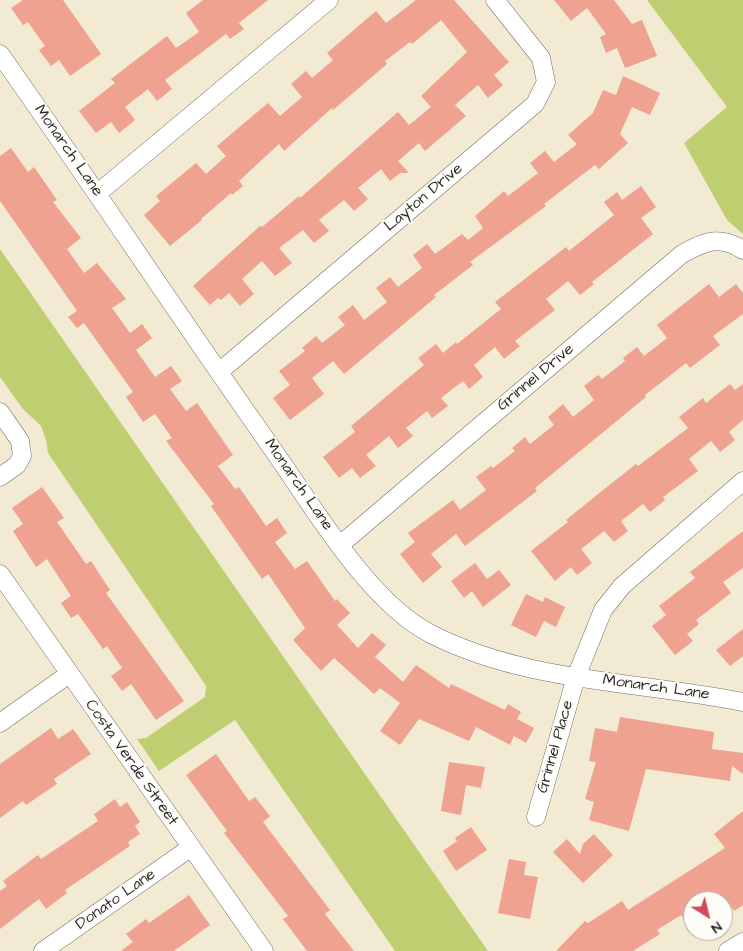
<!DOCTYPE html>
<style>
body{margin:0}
#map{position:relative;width:743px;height:951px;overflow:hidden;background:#f3ead3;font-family:"Architects Daughter",sans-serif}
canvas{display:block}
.north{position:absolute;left:683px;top:891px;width:50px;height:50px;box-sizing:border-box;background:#fdfcf7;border:1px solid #a9a8a5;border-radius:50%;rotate:144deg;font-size:14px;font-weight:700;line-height:20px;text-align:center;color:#2b2b2b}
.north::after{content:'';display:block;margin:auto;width:18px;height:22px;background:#d1495b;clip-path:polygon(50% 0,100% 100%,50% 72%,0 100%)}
</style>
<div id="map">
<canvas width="743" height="951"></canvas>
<div class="north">N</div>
</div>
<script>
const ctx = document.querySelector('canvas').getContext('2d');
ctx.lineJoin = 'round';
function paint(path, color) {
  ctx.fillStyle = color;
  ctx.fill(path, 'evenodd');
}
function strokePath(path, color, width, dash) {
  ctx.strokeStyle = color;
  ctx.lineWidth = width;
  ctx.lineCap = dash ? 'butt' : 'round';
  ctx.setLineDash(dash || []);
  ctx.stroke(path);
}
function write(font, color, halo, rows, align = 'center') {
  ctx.font = font + ' "Architects Daughter",sans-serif';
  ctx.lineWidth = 4;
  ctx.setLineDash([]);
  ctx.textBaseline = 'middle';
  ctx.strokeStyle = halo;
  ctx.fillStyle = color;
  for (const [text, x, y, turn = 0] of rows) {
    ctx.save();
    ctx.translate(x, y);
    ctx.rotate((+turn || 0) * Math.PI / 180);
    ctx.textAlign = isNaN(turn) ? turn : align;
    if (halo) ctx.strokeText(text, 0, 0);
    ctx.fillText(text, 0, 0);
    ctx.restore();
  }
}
paint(new Path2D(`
 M647,0H743V234L727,220L684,143L727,107Z
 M0,249L488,951H395L235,720L159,771L137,739L146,738L205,697L206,686L48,453L46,440L41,426L22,408L0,377Z`), '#bfce71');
paint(new Path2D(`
 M23,0H63L101,54L70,76L59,60L51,66L39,50L45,46L28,22L23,25L11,8Z
 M203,0H268L239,23L244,29L230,39L226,34L165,80L172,89L157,101L148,89L125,107L135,120L119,133L111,122L96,133L79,111L115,83L111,79L167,36L176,48L199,32L186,13Z
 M416,0H454L509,62L494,75L503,85L488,98L478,85L455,105L466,116L425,151L419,143L398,161L409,173H400L390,181L381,169L358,188L368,199L354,211L344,200L319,220L329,231L314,243L303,230L279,248L292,263L275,276L262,261L242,279L254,294L240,306L229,293L221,300L218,298L210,305L193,286L260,226L262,227L299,196L300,198L398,112L409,125L431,107L421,96L467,52L441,20L412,44L410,42L385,61L387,64L333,110L332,108L284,151L279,144L239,181L243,186L232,195L231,193L201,219L202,220L170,246L144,215L160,201L156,196L196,163L206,174L226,156L217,146L268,103L280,116L302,97L291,84L306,71L312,78L333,60L327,53L376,11L386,23Z
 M554,0H614L632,24L642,20L657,56L625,68L617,48L606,53L600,37L606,34L587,8L571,21Z
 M623,76L660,93L650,115L632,107L620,134L628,143L599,169L595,165L544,204L546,206L470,262L473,265L434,295L436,297L344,374L333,361L312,378L324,394L290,420L273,398L290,385L279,371L305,351L302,348L316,336L322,343L345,325L338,317L353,305L364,320L387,302L376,288L390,277L398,287L422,268L413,255L427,244L435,254L462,234L468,240L483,228L475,216L504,191L508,196L538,173L530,163L545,151L554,162L577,144L568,135L593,113L603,90L616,95Z
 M11,148L28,172L34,167L57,200L53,202L81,238L67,249L84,273L97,263L126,299L112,308L130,333L142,324L152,338L136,350L155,377L171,366L182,381L170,389L186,411L197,403L233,455L218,466L235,489L239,487L266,526L277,518L287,533L275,542L295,569L307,561L335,601L337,599L350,613L337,625L358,648L372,633L386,645L375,657L403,682L416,665L449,688L451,684L505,710L508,704L521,712L517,719L534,728L526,743L514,736L510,745L476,727L469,741L419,719L400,745L380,731L400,703L380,688L374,694L334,658L321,671L293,640L305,628L268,574L262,579L211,506L214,504L166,441L172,438L155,414L143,422L126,397L133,392L84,323L77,328L68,317L77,311L0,201V156Z
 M641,186L656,207L641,218L653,234L592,282L594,284L580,295L568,281L546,299L555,310L515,341L520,346L504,359L495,347L474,365L483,377L469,389L463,381L441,398L448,406L432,418L427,411L406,428L413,436L398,448L389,436L366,455L376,466L360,478L352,468L339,478L323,457L355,432L351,426L424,365L418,358L436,344L443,353L456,342L457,344L501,309L495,302L566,247L569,251L614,215L604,202L617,192L622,200Z
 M709,284L719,297L736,284L743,293V314L713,336L720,345L690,368L686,363L645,395L646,397L535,488L537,491L465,546L456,534L431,554L442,567L423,583L400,554L415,542L408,533L453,500L460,510L486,490L476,477L491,466L493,468L515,451L512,448L525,437L530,444L554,425L548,417L563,404L573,417L594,400L584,386L598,375L602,379L625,361L623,358L637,347L644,356L667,338L657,325Z
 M730,384L735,390L743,384V420L729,432L735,440L720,452L711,441L689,459L698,471L663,497L665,500L650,512L643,504L621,521L628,531L614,542L604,531L581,549L592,563L577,575L571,567L555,581L531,551L568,522L566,520L603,490L636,464L638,466L688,428L679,417L703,398L706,403Z
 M42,487L64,518L57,522L86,564L91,561L110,590L106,593L184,701L156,720L131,684L122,691L111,676L122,668L107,646L103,649L78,614L71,618L61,603L71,596L47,559L36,567L13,531L23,524L12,508Z
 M743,531V568L723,582L731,593L696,620L699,624L687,634L693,641L675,655L652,626L666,615L659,606L695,578L690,572Z
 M475,563L487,579L499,570L511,585L483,607L472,591L464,598L451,581Z
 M526,594L543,602L545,597L565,607L556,627L544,621L536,637L511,625Z
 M743,629V656L730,666L716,650Z
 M620,717L714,732L712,749L743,753V774L732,766L730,781L646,769L629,831L589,820L594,802L585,799L596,762L589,761L595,728L617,732Z
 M51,728L58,739L73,729L91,754L54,779L57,784L26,805L23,801L0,818V764Z
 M216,754L249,801L255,797L270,816L263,822L330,910L325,914L354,951H307L283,919L288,916L224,833L227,831L186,775Z
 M449,762L485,767L481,788L466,785L461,815L441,811Z
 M115,799L120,807L127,802L140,822L135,826L140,834L128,842L130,846L65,890L67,893L46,909L39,899L0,929V891L7,886L3,881L38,855L41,859L98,821L94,814Z
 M743,811V905L734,911L728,901H693V934L681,915L657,930L660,934L633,951H556L585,921L588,923L622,901L628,910L725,848L714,834Z
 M471,827L487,850L456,871L443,851L457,841L455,838Z
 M594,834L613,855L583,883L553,852L567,839L580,854L583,844Z
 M509,859L526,862L524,875L538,877L530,919L498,913Z
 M189,895L210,925L174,951H121L133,942L126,934L146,919L149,923Z`), '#eea28f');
const street = new Path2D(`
 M0,54C91,183 178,315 269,444C311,503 367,601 431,634C527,683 639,681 743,702
 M98,193L329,0
 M219,372L535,104L546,82L541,58L495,0
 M0,412L20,441L22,456L17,465L0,477
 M340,545L682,254C705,241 720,235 743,250
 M0,574L264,951
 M0,723L69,674
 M536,817L576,677L603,610L622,586L743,481
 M43,951L190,848
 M728,951L743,942`);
strokePath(street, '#716e66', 19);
strokePath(street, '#fff', 18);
write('16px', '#2b2b2b', '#fdfcf7', [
 ["Monarch Lane",68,151,55],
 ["Layton Drive",424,198,-40],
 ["Grinnel Drive",536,378,-40],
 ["Monarch Lane",298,485,55],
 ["Monarch Lane",656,688,8],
 ["Grinnel Place",556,747,-74],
 ["Costa Verde Street",131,763,55],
 ["Donato Lane",116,900,-35]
]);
</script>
